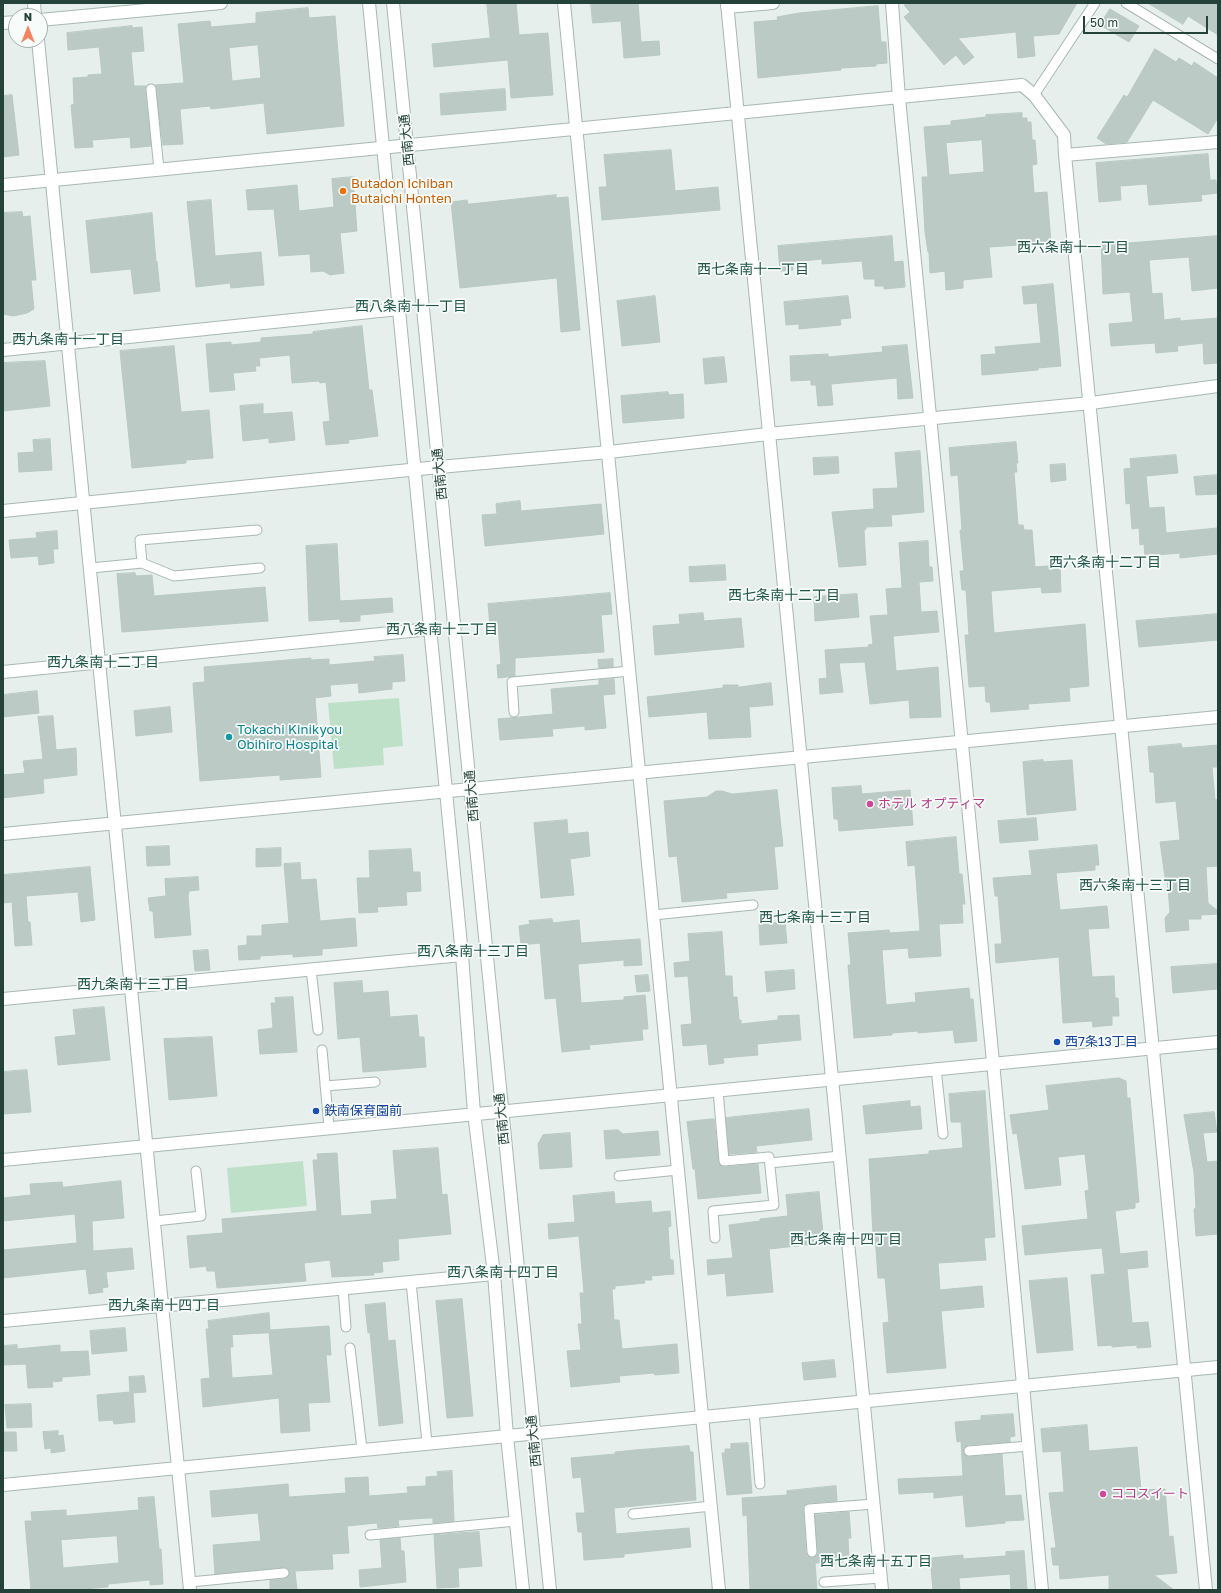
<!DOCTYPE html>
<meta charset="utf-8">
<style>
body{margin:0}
#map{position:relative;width:1221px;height:1593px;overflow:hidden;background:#e6efeb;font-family:"Golos Text",sans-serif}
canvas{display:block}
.frame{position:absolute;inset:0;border:4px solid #24423a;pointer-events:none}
.north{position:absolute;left:8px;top:8px;width:40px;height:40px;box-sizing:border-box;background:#f7fbf9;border:1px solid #a3b1ad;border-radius:50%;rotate:0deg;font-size:11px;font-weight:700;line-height:16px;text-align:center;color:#24423a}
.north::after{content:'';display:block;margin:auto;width:14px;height:18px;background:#f4845f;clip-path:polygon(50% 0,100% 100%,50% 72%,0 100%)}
.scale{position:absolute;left:1083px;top:16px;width:125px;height:18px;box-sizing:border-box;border:2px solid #24423a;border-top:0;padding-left:5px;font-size:12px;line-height:14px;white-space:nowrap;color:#24423a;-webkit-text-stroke:3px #f7fbf9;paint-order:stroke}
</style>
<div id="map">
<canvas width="1221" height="1593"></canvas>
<div class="frame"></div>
<div class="north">N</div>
<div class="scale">50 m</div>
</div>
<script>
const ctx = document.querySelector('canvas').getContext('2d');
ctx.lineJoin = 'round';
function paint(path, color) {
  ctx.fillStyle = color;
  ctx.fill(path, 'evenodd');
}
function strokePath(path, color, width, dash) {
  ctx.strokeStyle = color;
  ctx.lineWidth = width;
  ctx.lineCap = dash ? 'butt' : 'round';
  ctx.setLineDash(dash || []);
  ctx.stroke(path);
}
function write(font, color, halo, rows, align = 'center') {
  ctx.font = font + ' "Golos Text","Noto Sans JP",sans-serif';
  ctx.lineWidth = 3.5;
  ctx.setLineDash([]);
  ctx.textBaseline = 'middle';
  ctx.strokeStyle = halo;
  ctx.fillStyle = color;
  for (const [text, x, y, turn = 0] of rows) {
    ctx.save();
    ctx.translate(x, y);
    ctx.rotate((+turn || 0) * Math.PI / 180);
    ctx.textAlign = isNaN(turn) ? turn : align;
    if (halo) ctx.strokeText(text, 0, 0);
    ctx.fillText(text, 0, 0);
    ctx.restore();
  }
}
paint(new Path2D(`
 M399,698L403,746L383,748L384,765L334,769L328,703Z
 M303,1161L307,1206L231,1213L227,1168Z`), '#bfe0c8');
const building = new Path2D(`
 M487,3H516L519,35L548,33L553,95L511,98L508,60L434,67L432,44L490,38Z
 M591,3H638L641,42L659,41L660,55L624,58L621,21L593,23Z
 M908,3H1077L1059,34L1033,36L1035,56L1018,58L1016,32L958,38L974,57L964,65L956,55L944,65L904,17L910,12L904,5L909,4Z
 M1148,3H1218V35L1188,16L1183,24Z
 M878,6L881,42H886L887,63L876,64V66L841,68V70L758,78L754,22L778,20L777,17L799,13Z
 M308,8L309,18L335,16L344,126L267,134L264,103L211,109L210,106L180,109L183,144L163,145L155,85L184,83L178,24L210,21L211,27L256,23V13ZM258,45L261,78L232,81L229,48Z
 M1110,9L1139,26L1129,42L1100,25Z
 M132,26V28L142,27L144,51L131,52L134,86H146L145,90L151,146L131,148L130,137L92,140L93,147L75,148L71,105L74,104L73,78L88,77V75L102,74L99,47L68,50L67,33Z
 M1155,49L1176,62L1179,58L1192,66L1194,62L1218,78V118L1208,134L1153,100L1127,142L1106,144L1097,138L1124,95L1127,97Z
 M505,89L506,110L441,115L440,94Z
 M12,95L19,155L3,157V96Z
 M1022,113V118H1027V122H1031L1032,140H1035L1037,164L1032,165L1034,193L1047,192L1051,243L989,247L992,277L963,280V288L946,290L945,271L930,273L929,252H928L925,232L922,177H928L924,127L951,125V121L986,117V115ZM982,140L984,172L949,175L946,143Z
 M671,150L675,191L718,187L720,210L602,220L599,187H607L604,155Z
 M1208,154L1210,180H1216L1217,193L1201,195L1202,201L1149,205L1147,184L1120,186L1121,200L1099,202L1096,163Z
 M353,177L357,231L340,233L344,273L330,275L323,271L311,272L310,254L279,256L274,209L248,210L246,190L297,185L299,211L334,207L332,179Z
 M556,195V198L568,197L580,330L561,332L557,278L460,288L451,202L467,200L468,204Z
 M211,200L215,256L261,252L264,285L231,288L230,283L196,287L187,202Z
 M22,212L23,217L30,216L36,280H31L34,309L27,313L13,316L3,314V213Z
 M152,213L156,262L157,261L160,291L134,294L131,269L91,273L86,221Z
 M892,236L894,262L903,261L905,287L884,289V286H875V279H864L862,261L822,264V259L792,262L793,270L780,271L778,246Z
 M1218,236V288L1192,291L1189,257L1149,260L1152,294L1162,293L1164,320L1180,318V321L1218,318V363L1204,364L1203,343L1177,346L1178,351L1156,353L1155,343L1111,346L1109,324L1133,322L1130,292L1103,294L1101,241L1124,240L1125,243Z
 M1053,284L1061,366L1038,368V370L982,375L981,355L996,354L995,347L1041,343L1037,303L1024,304L1022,287Z
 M655,296L660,342L622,346L617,301Z
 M848,296L851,318L840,319L841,325L799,329V324L786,325L784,302Z
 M362,326L369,390H372L378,436L348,440L349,443L326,445L323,422L330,421L326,382L320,383L319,381L292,383L290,355L259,358L260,366H255L256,371L233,373L235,390L210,392L206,344L231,342V345L261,342V338L313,334V332Z
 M907,345L913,398L898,399L897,378L831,384L833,405L818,406L816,385H811V380L791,381L790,356L828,354V357L883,352L882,347Z
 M174,346L181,412L209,410L213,458L186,460V463L132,468L120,351Z
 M724,357L727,382L705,384L703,359Z
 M45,361L50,406L3,411V363Z
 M668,392L669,395L683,394L684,418L623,423L621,396Z
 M263,404V414L292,412L295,440L269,443V438L243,441L240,406Z
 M50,439L52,470L19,472L18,453L34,452L33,440Z
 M1016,442L1018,463H1016L1017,472H1014L1018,525H1023L1024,530H1032L1035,567L1060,565L1061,592L1042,593L1041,587L991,591L994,633L1085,624L1089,686L1069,688L1070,701L1028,704L1029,709L991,712L990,702H986L985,686L969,687L965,635H969L966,590H962L960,571H964L960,530H962L958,475L951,476L949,448Z
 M920,451L924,512L891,515L892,526L866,527V529L864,530L866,565L839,567L832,512L874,509L873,489L898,488L895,453Z
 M1176,455L1178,473L1146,476L1149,508L1164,507L1166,533L1217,528L1218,554L1180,558V553L1145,556L1144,544L1140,545L1139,528L1132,529L1130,503L1126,504L1124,469L1131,468L1130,459Z
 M838,457L839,473L814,475L813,458Z
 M1065,464L1066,480L1051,482L1050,465Z
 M1218,475V494L1196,495L1194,477Z
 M520,501L521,511L601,504L604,534L485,546L482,515L497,514L496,504Z
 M57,531L58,549H53L54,563L39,565L38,556L11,558L9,540L37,538L36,533Z
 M928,541L929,567H932L933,581L919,582L921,612L937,611L939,632L893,636L896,671L938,667L941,717L910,718L909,700L870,704L865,662L839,663L843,692L820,694L819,679L827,678L825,650L869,647L868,645L873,644L870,616L888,615L886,589L902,588L899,543Z
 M337,544L340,601L392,598L393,612L360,615V621L340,622V619L309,621L306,546Z
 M725,565L726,580L690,582L689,567Z
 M135,573L136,576L152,575L154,596L265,587L268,621L122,632L117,574Z
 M610,593L612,614L601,615L604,652L515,658V676L498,678L497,665L501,664L498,624L490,625L488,604Z
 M857,594L859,617L815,621L814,597Z
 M703,613L704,621L741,618L744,647L655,655L653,626L680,624L679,615Z
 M1218,614V640L1139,647L1136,621Z
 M403,655L405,681L392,682V689L359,693L358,683L330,685L331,696L315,698L321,777L280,780V775L200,781L193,683L205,682L204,667L311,658V660L329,659V665L375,661L374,657Z
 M613,659V667L599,668L598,660Z
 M614,679L615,694L603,695L606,728L585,730V726L552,729L553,736L500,740L498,719L553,714L551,689L599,685V680Z
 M771,683L773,705L749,707L751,737L709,739L707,712L649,717L647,697L723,688V685H738V687Z
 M37,691L39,713L3,717V695Z
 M170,707L172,732L136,736L134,711Z
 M53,716L56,750L76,748L77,775L43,779L44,793L3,798V775L25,773L23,761L43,759L38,717Z
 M1181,744L1182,748L1218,745V767H1212L1215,800L1218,799V866L1206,867L1208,903L1218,911V914L1201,915V919H1188L1189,930L1166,932L1165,918L1170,912L1167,877H1165L1160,842L1180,840L1176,801L1156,803L1154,772H1150L1148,747Z
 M1043,760V762L1072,760L1076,810L1027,815L1023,762Z
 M861,786L862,794L910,790L913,825L839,831L838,819H834L832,788Z
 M777,790L783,846L774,847L778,889L726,893L727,898L682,902L677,856L669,857L664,801L707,797L716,791H722L732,794Z
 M1036,818L1038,840L1000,843L998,821Z
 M567,820L568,834L588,832L590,856L570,859L574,895L541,898L534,823Z
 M956,837L959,874H962L965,904H962L963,923L939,924L941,956L909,958L908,948L882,950L886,1005L916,1002L915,993L969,988L970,999H973L977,1041L955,1043L953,1030L918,1033V1031L892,1033V1035L854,1038L848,965H851L848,933L889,930L890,933L920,931L915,865L908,866L906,842Z
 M1097,845L1099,865H1095V870L1056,873L1060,910L1107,906L1109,928L1088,929L1092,977L1114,976L1115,998H1118L1119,1016H1112V1025L1093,1027L1092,1021L1063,1023L1059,957L996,963L995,944H1002L998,896H995L993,878L1032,875L1029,851Z
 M169,846L170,865L147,866L146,847Z
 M281,848V866L256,867V849Z
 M411,849L413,872H420L421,891L406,892L407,905L377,907L378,912L359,913L357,878H370L369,851Z
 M300,863L301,880L316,879L320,921L355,918L357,946L322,949V955L293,957V954L260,956V959L239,960L238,946L247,945V936H262V925L289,923L284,864Z
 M90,867L95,920L81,922L78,892L26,896L28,922H30L32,945L15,946L12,902L3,903V875Z
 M198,877L199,890L189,891L188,896L191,935L155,938L153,911H150L148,898L166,896L165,879Z
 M552,919L553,923L579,920L581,943L640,939L642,965L624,966V960L578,964L581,1003L624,1000V997L645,995L648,1029H642L643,1040L589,1045L590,1049L562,1052L556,998L545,999L540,943L521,945L519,926L530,924L529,921Z
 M785,922L787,943L760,945L759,924Z
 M722,932L725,976H732L733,997H737L739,1020H741V1024L778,1020V1016L799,1015L801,1040L757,1044L758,1055L723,1058L724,1063L709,1065L707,1044L683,1046L681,1025L692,1024L688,976L675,977L674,963L690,961L688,934Z
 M208,950L210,970L195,971L193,951Z
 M1217,964L1218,989L1173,993L1171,967Z
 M794,970L795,989L767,992L765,972Z
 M648,975L650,991L637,992L635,976Z
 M362,981L363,993L388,991L390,1017L417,1015L419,1037H424L426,1067L363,1072L360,1037L338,1039L334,983Z
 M293,997L297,1052L260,1054L258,1030L273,1028L271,1003H276L275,998Z
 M104,1007L110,1060L58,1065L55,1037L76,1035L73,1010Z
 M212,1037L217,1096L169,1100L164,1039Z
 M27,1070L31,1112L3,1114V1072Z
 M1119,1078L1126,1081L1127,1098H1130L1139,1202L1135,1203V1208L1115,1211L1120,1254L1147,1251L1148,1267L1127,1269L1132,1323L1148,1322L1151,1347L1137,1348V1345L1112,1347V1345L1098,1346L1091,1275L1105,1274L1102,1248L1025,1255L1022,1226L1088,1219L1085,1191L1089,1190L1085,1154L1058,1157L1061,1185L1025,1189L1017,1133L1013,1134L1010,1115L1049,1110L1046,1086Z
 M985,1091L995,1237L984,1238L986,1260L938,1263L940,1290L982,1286L984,1307L941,1311L946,1368L887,1373L883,1323L889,1322L885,1278H878L875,1235H873L869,1159L929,1154V1151L963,1148L961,1122H951L949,1094Z
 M910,1101V1107L920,1106L922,1129L866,1134L863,1106Z
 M809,1109L812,1140L756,1146L757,1152L729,1154L726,1118Z
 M1214,1112L1217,1132L1203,1133L1207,1162L1218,1161V1234L1196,1236L1194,1209L1196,1208L1194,1173L1184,1115Z
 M711,1119H714L719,1164L725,1167L758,1164L761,1193L698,1199L695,1169H693L687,1122Z
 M618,1130L623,1134L658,1131L660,1155L606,1159L604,1131Z
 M570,1133L572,1167L540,1169L538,1144L543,1135Z
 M438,1148L442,1195L447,1194L451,1234L398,1239L399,1260L382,1262L383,1272L373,1273L374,1275L332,1277L330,1260L304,1263L306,1281L217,1288L215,1271H207L206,1266L190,1268L187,1236L223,1233L222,1219L317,1211L313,1160H318L317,1154L337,1153L341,1216L372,1214L371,1201L397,1199L393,1151Z
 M121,1181L124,1218L92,1221L93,1251L132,1248L134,1269L106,1272L108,1287L102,1288L103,1292L89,1294L86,1269L3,1278V1250L77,1243L75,1214L3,1221V1198L31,1195L30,1184L62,1182L63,1187Z
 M614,1192L615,1204L651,1201L652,1213L670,1211L671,1226L668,1227L670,1260H673L674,1274L651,1276L652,1280H644L645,1283L615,1286V1289H612L614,1320H619L622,1349L677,1344L679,1373L655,1375L654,1373L619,1376L620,1382L571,1387L567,1351L581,1350L578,1324H582L580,1293H584L579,1236L549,1239L548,1224L575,1222L573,1196Z
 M819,1192L824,1243L769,1249L773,1292L727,1296L725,1273L708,1275L707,1260L733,1258L729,1225L760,1221V1219L788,1216L786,1195Z
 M1067,1278L1073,1350L1037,1353L1029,1281Z
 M462,1299L473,1416L447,1418L436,1301Z
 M385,1303L388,1341L395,1340L403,1423L379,1426L370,1332L368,1333L365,1305Z
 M269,1313L270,1330L329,1326L331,1355H326L330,1402L308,1403L310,1431L281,1433L279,1398L203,1407L201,1379L210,1378L206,1329H209L208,1321ZM269,1333L273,1375L232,1378L230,1347H233L232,1335Z
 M125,1328L127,1351L92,1354L90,1331Z
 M17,1345V1349L60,1345V1352L88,1351L90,1375L62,1377V1381L52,1382L53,1387L28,1388L26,1364L3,1365V1346Z
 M834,1360L836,1377L804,1380L802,1363Z
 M144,1376L146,1392L133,1393L135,1422L114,1424L113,1420L99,1421L97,1395L130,1392L129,1377Z
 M31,1404L32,1427L7,1428L5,1405Z
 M1013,1414L1015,1436L1010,1437V1442L968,1445L964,1448L963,1452L969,1457L1002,1454L1005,1496L1021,1495L1024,1520L1005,1521V1523L966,1527L963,1495L934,1498V1492L899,1494L898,1479L963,1476L961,1441L957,1442L955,1422L981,1420V1416Z
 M1087,1425L1089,1451L1137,1447L1141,1490L1165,1489L1169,1537L1173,1536L1177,1573L1154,1575L1174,1590H1109V1575L1060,1579L1059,1565H1053L1051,1548H1056L1049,1493L1064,1492L1061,1451L1043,1452L1041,1429Z
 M58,1431V1436L63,1435L65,1451L51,1453V1448L45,1449L43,1432Z
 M3,1432H16L17,1451H3Z
 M748,1443L752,1493L727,1495L722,1453H725V1449H731V1444Z
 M689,1446L690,1452H693L696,1500L614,1508L616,1534L689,1528L691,1547L624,1554V1557L584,1560L582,1532H578L576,1513H585L581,1477L573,1478L571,1458L615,1454V1452L635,1450Z
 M452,1471L454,1521L433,1523V1518H428L398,1520L399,1526L378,1528L377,1523L347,1526L349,1553L332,1554L333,1569L295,1571L297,1590H270V1580L285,1579L289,1576V1570L286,1567L215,1574L213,1545L261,1541L258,1513L212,1517L210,1491L288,1484L289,1497L346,1493L345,1478L368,1477L369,1496L408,1493L407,1487L426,1486V1477L438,1476L437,1472Z
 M836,1486L837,1501L809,1503L803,1507L806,1552L807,1556L812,1558L818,1554L815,1515L849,1512L851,1538H848L849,1557H843V1562L815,1563L817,1590H750L747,1515L743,1516L742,1498L787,1495V1491Z
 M154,1497L159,1549H161L163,1584L150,1585V1580L108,1584V1587L71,1590H31L25,1521H32L31,1512L66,1510V1516L139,1510L138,1498ZM117,1536L119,1563L63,1568L61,1540Z
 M479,1532L482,1566L458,1568L459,1587L437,1588L434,1535Z
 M400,1538L401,1551H404L406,1582L360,1587L359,1570L382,1568L380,1540Z
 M1024,1551L1027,1590H1011L1010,1574L959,1578L960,1590H933L930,1558L963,1555V1559L1006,1556V1552Z`);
paint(building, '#bbcac4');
strokePath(building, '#b8c9c2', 1);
const service = new Path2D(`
 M1126,3L1218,59
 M151,89L159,170
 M1034,95L1095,3
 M142,563L174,576L260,568
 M91,568L142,563L140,540L257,530
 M514,712L512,682L630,671
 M653,915L753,905
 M311,969L318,1030
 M322,1050L329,1127
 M936,1068L943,1134
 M325,1086L375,1082
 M770,1163L840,1156
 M619,1176L678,1170
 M155,1221L201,1216L196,1171
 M715,1238L713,1211L774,1205L769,1157L724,1161L718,1090
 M411,1282L427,1443
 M343,1288L346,1327
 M350,1348L362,1449
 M754,1411L760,1484
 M969,1451L1029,1446
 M633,1514L712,1506
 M370,1535L516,1521
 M812,1552L809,1509L874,1504
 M190,1582L284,1573
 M824,1582L881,1578`);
const minor = new Path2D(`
 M564,3L719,1590
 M727,3L882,1590
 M892,3L899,98L993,1062L1042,1590
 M727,7L773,3
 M40,20L221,3
 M3,23L16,22
 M3,185L1022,85L1034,95L1064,135L1065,155
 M3,350L399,309
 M3,511L439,467L609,452L768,434L1091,403L1218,386
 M3,672L430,629
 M3,999L462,955
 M3,1321L494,1274
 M1206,1590L1065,155L1218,142`);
const tertiary = new Path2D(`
 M34,3L35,16
 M369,3L462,955L474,1113L494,1274L507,1436L523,1590
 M393,3C448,532 493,1061 550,1590
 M38,40C92,556 140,1073 190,1590
 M3,834L1218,717
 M3,1160L1218,1042
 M3,1485L1218,1367`);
strokePath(service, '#a8b8b2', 11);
strokePath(minor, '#a8b8b2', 14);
strokePath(tertiary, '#a8b8b2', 14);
strokePath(service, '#fff', 9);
strokePath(minor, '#fff', 12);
strokePath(tertiary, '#fff', 12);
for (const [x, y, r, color] of [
 [343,191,4,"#e8710a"],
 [229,737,4,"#0f9aa8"],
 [870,804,4,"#d1479c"],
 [1057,1042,4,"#1a4fb4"],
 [316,1111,4,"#1a4fb4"],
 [1103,1494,4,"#d1479c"]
]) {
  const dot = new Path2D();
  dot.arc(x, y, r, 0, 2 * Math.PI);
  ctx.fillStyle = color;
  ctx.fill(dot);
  strokePath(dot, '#f7fbf9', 1.5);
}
write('13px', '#24423a', '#f7fbf9', [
 ["西南大通",407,140,-96],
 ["西南大通",440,474,-96],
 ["西南大通",472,796,-95],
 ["西南大通",502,1119,-96],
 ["西南大通",534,1441,-96]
]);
write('13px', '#c56008', '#f7fbf9', [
 ["Butadon Ichiban",351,184],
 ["Butaichi Honten",351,199]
], 'left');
write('13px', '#0d838f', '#f7fbf9', [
 ["Tokachi Kinikyou",237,730],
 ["Obihiro Hospital",237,745]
], 'left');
write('13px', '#b23c85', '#f7fbf9', [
 ["ホテル オプティマ",878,804],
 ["ココスイート",1111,1494]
], 'left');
write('13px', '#164399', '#f7fbf9', [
 ["西7条13丁目",1065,1042],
 ["鉄南保育園前",324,1111]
], 'left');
write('14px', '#1f5548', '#f7fbf9', [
 ["西六条南十一丁目",1073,248],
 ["西七条南十一丁目",753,270],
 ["西八条南十一丁目",411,307],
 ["西九条南十一丁目",68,340],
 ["西六条南十二丁目",1105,563],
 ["西七条南十二丁目",784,596],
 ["西八条南十二丁目",442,630],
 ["西九条南十二丁目",103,663],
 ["西六条南十三丁目",1135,886],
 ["西七条南十三丁目",815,918],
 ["西八条南十三丁目",473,952],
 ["西九条南十三丁目",133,985],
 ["西七条南十四丁目",846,1240],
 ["西八条南十四丁目",503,1273],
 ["西九条南十四丁目",164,1306],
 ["西七条南十五丁目",876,1562]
]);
</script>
